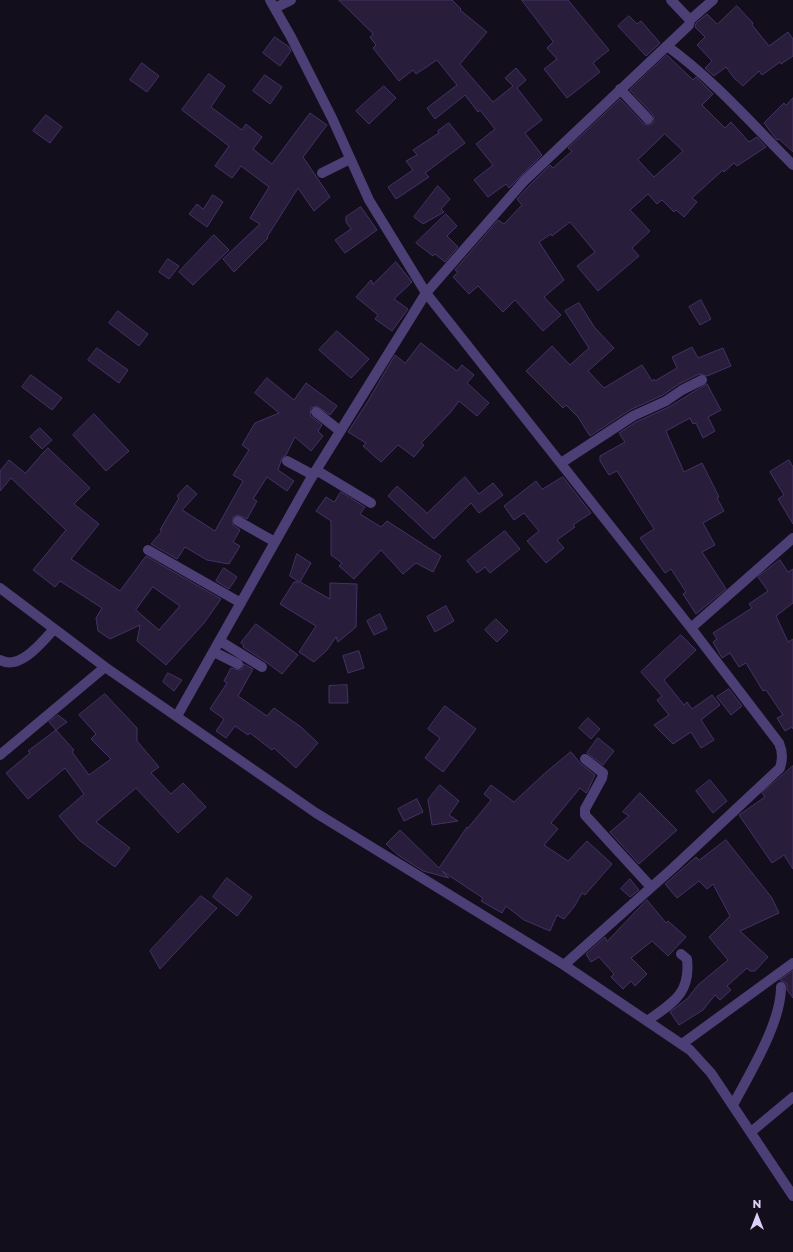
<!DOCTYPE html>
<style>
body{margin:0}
#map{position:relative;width:793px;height:1252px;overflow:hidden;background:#130e1c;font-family:Montserrat,sans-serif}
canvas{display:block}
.north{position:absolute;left:737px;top:1196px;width:40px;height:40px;-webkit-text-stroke:3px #130e1c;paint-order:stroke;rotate:0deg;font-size:11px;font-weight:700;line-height:16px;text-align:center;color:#dcd0f9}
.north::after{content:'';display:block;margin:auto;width:14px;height:18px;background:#dcd0f9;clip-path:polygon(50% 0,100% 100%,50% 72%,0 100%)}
</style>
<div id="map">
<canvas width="793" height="1252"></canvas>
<div class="north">N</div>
</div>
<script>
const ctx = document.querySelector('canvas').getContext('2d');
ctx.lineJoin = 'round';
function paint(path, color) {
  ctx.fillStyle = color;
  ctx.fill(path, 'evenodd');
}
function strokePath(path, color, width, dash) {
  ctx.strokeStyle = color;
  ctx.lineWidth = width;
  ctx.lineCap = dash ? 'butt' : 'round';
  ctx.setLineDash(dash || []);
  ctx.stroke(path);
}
const building = new Path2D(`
 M339,0H452L461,9L460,10L487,32L460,64L493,102L513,86L505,78L516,68L526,80L517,88L542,120L525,133L542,155L509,188L506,184L488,197L474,180L493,165L476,144L495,129L480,110L478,112L465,95L435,119L427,108L457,85L437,60L416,74L413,70L399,81L373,48L376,45L370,37L373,34Z
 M522,0H568L609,50L593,63L600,72L567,98L544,69L557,59L547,48L553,42Z
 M737,6L753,23L752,25L769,46L788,32L793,39V56L781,64L780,62L762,75L759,71L743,86L734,78L726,67L714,76L705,68L712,61L697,45L705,37L695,27L696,23L707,14L717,24Z
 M629,16L637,24L641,21L660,43L646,56L618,26Z
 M275,37L289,47L291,51L280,66L263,53Z
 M667,55L693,80L696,77L713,94L702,105L725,128L731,122L749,142L757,137L766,147L737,166L734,163L724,172L723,170L692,198L697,202L684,217L676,210L674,212L662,200L657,204L648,194L630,210L650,231L632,248L639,256L598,291L577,266L595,252L570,222L552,236L551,234L539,242L564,280L544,297L561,315L543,331L515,300L503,312L478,286L469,294L453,277L458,272L455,270L498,220L504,224L522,205L517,199L529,186L550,165L553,168L572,151L568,148L620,99L644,124L649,125L653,123L654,121L653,115L630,90ZM665,134L683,151L654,177L638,160Z
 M142,63L159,76L147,92L130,80Z
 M209,74L225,86L211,107L242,130L246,124L262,137L253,149L272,164L310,113L327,125L303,157L330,197L314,211L298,188L267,237L268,238L234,272L223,259L260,224L250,218L269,187L241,166L232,178L215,166L229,146L182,110Z
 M265,75L282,87L270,104L253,91Z
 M384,86L396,98L369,124L356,111Z
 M793,98V152L779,139L777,140L764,123L784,103L786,105Z
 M46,115L62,127L50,143L33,131Z
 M449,123L465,143L425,173L429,177L396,199L388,187L413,170L406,161L417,155L413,150L439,133L438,131Z
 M438,186L450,199L441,209L444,212L423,224L414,217Z
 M213,195L223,202L207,227L189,214L197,204L203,209Z
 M361,207L377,230L345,253L335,240L351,229L346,222V217Z
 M446,214L457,226L447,236L458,247L445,262L435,254L433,256L416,243Z
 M214,235L229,250L193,285L179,272Z
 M168,259L179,266L169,279L159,272Z
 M396,262L412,282L394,299L408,309L392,331L375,319L378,315L356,297L371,280L373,284Z
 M701,300L711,319L700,325L689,307Z
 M579,303L595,328L614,348L588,371L604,388L642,365L652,381L654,379L655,381L677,368L672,357L692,347L698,358L723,348L731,366L707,376L699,374L679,384L663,395L630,410L590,436L578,417L566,405L563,408L526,371L552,346L570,365L589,348L565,311Z
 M118,311L148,334L139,346L109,323Z
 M337,331L369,359L351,378L319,350Z
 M421,343L457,371L462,365L474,375L467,383L489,403L477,416L459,401L450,413L421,443L424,445L414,457L398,445L381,462L363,446L366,443L348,432L368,401L395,355L405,363Z
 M97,348L128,370L119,383L88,360Z
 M31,375L62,398L52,410L22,387Z
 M267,378L294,400L306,383L337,406L330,415L317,406L311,408L310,415L322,425L318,431L323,436L311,451L295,437L286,455L282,458L278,470L294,481L287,491L267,477L253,499L257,501L247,519L238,515L233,517V525L240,530L233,542L240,546L229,564L207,560L185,547L177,559L151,544L162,531L160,530L179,498L177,496L187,485L197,494L182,510L215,531L243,481L233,475L249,450L242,445L255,423L279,413L255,393Z
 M707,384L721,410L708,417L715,431L703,438L696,423L693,424L690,418L666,431L684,472L702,463L719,497L717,498L724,511L703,523L715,545L702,552L726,589L696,614L683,594L686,592L671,569L665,573L640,538L654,529L617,471L609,475L600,461V456L625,442L619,433L636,422L669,407Z
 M94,414L129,451L106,471L73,435Z
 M40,428L52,440L42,449L30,437Z
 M48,448L90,488L74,504L99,524L71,559L120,591L146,556L221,599L204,623L166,665L137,641L140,625L110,639L98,631L96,618L102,608L60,581L55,587L33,570L66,530L11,478L0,491V471L9,460L25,473ZM153,587L180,606L159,630L136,610Z
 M789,460L793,467V524L778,499L784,495L770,472Z
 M465,477L479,494L493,483L503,495L479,513L471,503L434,539L388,496L397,486L427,513Z
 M563,477L591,513L573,525L575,527L557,540L564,548L546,563L527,541L539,531L524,513L514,520L504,506L536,481L542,489Z
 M341,492L365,507L360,514L381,527L387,521L441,556L433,572L416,563L403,574L381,550L354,579L339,566L342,563L331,555V521L316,511L326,497L334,502Z
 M505,531L520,549L490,573L485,567L477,573L467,561Z
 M297,554L311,563L300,582L330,599V583L357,584L356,627L338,642L336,637L327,650L314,662L299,652L316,626L280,604L294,582H299L290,576Z
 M780,560L788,572L793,569V603L776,616L788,642L793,639V729L792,727L785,731L777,718L783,715L766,690L763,691L746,663L739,667L730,653L722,658L713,642L717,639L713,633L752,608L749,604L768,591L758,577Z
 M224,568L237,577L229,589L216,581Z
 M446,606L454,621L435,632L427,617Z
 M380,614L387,629L374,635L367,621Z
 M496,619L508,631L497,642L485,630Z
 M256,624L298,655L282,674L266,662L243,647L244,645L241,643Z
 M681,635L696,650L664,680L684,705L687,702L692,709L712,695L720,705L701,720L714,740L701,748L691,732L673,744L654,725L669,715L657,700L662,696L641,672Z
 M359,651L364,668L348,673L343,656Z
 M244,664L253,669L238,696L267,716L274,708L301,727L318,743L296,768L274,748L272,750L250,733L248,735L235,726L226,738L216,731L224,719L210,709L227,683L224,681L231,668L239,670L242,669Z
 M168,673L182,680L174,691L163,682Z
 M347,685L348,703H329V686Z
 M729,689L742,706L731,715L717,697Z
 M105,694L137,728V741L159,767L151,773L171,794L183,783L206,807L178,833L136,788L96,822L130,848L115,867L79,840L59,816L84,794L65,768L28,799L6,773L30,753L28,751L56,730L74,750L72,752L89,775L111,759L91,739L96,734L79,715Z
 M445,706L476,729L443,772L425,758L440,738L428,729Z
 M58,715L67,722L56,730L49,722Z
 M588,718L600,729L591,739L579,728Z
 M598,738L614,751L603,765L587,753Z
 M571,752L581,764L595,775L587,792L586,793L580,788L551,823L558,829L544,845L568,861L587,841L612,864L585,895L582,893L574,907L564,919L557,915L550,931L524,920L506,906L502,913L481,901L483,898L442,871L449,878L423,871L398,855L386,844L400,830L439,868L467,827L468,828L491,800L484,794L491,785L514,802L544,774Z
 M793,766V869L784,855L772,863L739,815L765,797L762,793Z
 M710,780L727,801L713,813L696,791Z
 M440,785L459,801L449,815L458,821L432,825L428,800Z
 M640,793L677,830L639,864L610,832L629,816L623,812Z
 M417,799L423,812L404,821L398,809Z
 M726,840L772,898L779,913L740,931L768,957L755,971H750L747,968L727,986L731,990L720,1000L715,995L703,1010L679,1025L670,1012L688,998L698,985L728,960L709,937L730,916L713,884L707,889L699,881L677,898L665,884L696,857L699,860Z
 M227,878L252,897L237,916L213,897Z
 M630,879L639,890L630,897L621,889Z
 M201,896L217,908L160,969L150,951Z
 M647,900L666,923L668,921L686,937L668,956L652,941L631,958L647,974L635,986L631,981L623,989L611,977L614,974L599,957L591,962L586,954L605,937L607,941Z
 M793,971V998L787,990V984L780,980Z`);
paint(building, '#281d3b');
strokePath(building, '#453264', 1);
strokePath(new Path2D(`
 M270,0L291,37L332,118L369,200L426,293L691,628L779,743C783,752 783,759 780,768L673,868L564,965
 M275,8L291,0
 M690,20L713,0
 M667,46C714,80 752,124 793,165
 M620,89L648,119
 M322,173L350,159
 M316,412L340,431
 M287,461L313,475
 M561,463L633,416L666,401L682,390L702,380
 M316,470L371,503
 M238,521L275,542
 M148,550L241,603
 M0,588L105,667L316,813L564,965L690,1050L711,1073L793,1196
 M691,628L793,538
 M220,641L262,667
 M214,652L238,664
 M0,660C20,671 42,642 54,629
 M177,716L310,480L426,293L524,181L689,25L690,20L671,0
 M0,755L105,667
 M585,759L603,773L602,778L585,809V815L651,887
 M647,1021C672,1003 691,994 687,959L681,954
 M682,1044L793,963
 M733,1105C750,1073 781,1023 781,987
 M751,1132L793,1097`), '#4b3f76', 10);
</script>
